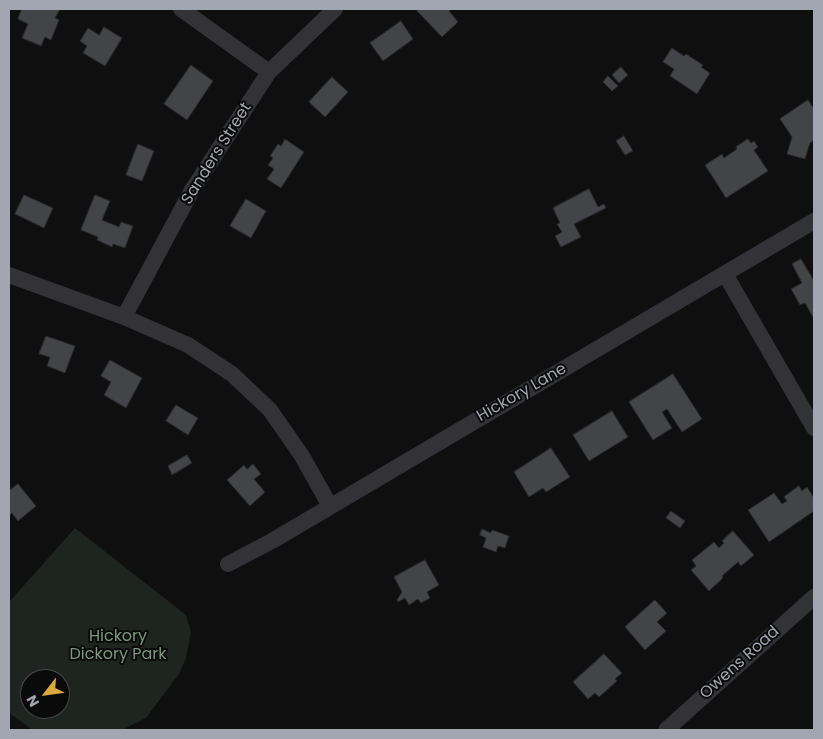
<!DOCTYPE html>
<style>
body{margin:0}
#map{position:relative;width:823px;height:739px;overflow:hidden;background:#0f0f10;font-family:Poppins,sans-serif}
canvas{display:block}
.frame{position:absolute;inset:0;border:10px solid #a2a6b0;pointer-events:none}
.north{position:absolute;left:20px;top:669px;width:50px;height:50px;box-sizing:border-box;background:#0a0a0b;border:1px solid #47484d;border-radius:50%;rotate:240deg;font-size:14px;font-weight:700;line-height:20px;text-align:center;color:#a2a6b0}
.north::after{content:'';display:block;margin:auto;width:18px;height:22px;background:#d9a83f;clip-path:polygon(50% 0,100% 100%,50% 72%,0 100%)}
</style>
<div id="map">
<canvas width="823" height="739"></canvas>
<div class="frame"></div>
<div class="north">N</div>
</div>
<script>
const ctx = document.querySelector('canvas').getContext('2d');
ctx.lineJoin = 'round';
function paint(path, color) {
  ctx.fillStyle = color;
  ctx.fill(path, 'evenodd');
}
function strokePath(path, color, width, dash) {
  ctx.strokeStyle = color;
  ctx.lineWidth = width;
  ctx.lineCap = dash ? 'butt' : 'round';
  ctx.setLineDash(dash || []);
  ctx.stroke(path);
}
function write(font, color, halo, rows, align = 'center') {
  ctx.font = font + ' Poppins,sans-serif';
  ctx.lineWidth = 4;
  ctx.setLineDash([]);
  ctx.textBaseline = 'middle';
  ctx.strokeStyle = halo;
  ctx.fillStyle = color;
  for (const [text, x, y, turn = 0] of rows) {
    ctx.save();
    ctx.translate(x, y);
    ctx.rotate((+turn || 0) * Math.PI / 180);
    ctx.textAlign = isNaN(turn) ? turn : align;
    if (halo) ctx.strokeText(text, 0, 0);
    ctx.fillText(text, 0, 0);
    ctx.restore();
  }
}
paint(new Path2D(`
 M75,528L186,615L191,632L186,658L179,674L146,718L122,730H33L9,713V602ZM30,679H60V709H30Z`), '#1e241f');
const building = new Path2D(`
 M22,9H60L55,18L59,20L51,40L45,37L41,46L22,38L28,24L18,19Z
 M419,9H452L449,11L458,22L442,37L417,11Z
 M401,21L413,39L383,61L370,43Z
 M104,27L122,38L105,66L83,53L87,46L80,41L88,28L99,35Z
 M672,48L684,56L686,54L703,65L701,67L710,73L697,94L670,76L674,69L663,62Z
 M191,65L213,81L187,120L164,104Z
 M621,67L628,75L619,83L612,75Z
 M608,76L618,86L612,91L603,82Z
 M332,77L348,92L325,117L309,102Z
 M808,100L814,109V140L810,143L805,159L787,154L792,137L780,119Z
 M624,136L633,151L625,155L616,141Z
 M285,139L304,152L281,188L267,179L274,169L268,165L273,158L270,156L278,144L281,146Z
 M748,139L751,143L754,141L758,147L754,150L768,171L726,198L705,165L722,154L724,158L737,149L736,147Z
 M138,144L154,151L142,181L126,175Z
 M589,189L598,207L604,204L606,208L574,224L581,237L561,247L555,236L562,232L557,224L560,223L553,208Z
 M24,195L53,208L44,228L15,214Z
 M95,195L110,201L102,220L119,227L121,222L133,226L125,248L113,244L112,247L97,240L98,237L81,230Z
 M246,199L266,211L251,238L230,226Z
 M801,259L814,281V319L805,303L800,305L791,289L802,283L792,264Z
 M46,336L75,346L65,373L47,366L50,357L39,354Z
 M110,360L142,378L126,408L104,395L111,382L101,376Z
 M673,374L702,419L682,432L667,409L662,412L672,428L653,440L629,402Z
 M176,405L198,418L188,435L166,421Z
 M612,411L628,437L589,461L573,435Z
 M551,448L570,477L546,492L543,488L529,497L514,472Z
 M187,455L192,463L172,475L168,466Z
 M253,464L261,474L254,479L265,492L250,506L227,480L244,465L247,469Z
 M18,484L36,506L18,521L12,513L9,516V491Z
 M799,486L802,491L807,487L814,498V511L769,542L748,510L774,493L782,504L787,501L784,497Z
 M671,511L685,521L680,528L666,518Z
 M482,529L491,533L492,530L509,536L505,548L498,546L496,552L483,547L486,538L480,535Z
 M733,531L754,555L741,566L738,562L722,576L723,578L709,591L691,570L696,566L692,560L714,542L719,548L724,543L722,541Z
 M425,560L439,585L427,592L430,598L421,603L418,599L409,605L405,598L398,602L397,600L402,592L394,577Z
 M655,600L667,613L657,622L666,631L645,650L625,627Z
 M604,654L622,673L615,679L617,681L599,697L595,693L588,699L573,682Z`);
paint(building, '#434448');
strokePath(building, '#2a2a2c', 1);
strokePath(new Path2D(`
 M181,9L269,72
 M725,274L814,428
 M9,275L124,317L188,345L232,374L270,410L302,456L330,506
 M124,317L192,190L269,72L335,9
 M228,564L272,541L814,221
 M666,730L814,597`), '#333337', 16);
write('16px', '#a2a6b0', '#0a0a0b', [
 ["Sanders Street",217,154,-58],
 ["Hickory Lane",522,393,-30],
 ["Owens Road",740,663,-42]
]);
write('16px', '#7b987e', '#0a0a0b', [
 ["Hickory",118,637],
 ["Dickory Park",118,655]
]);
</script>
